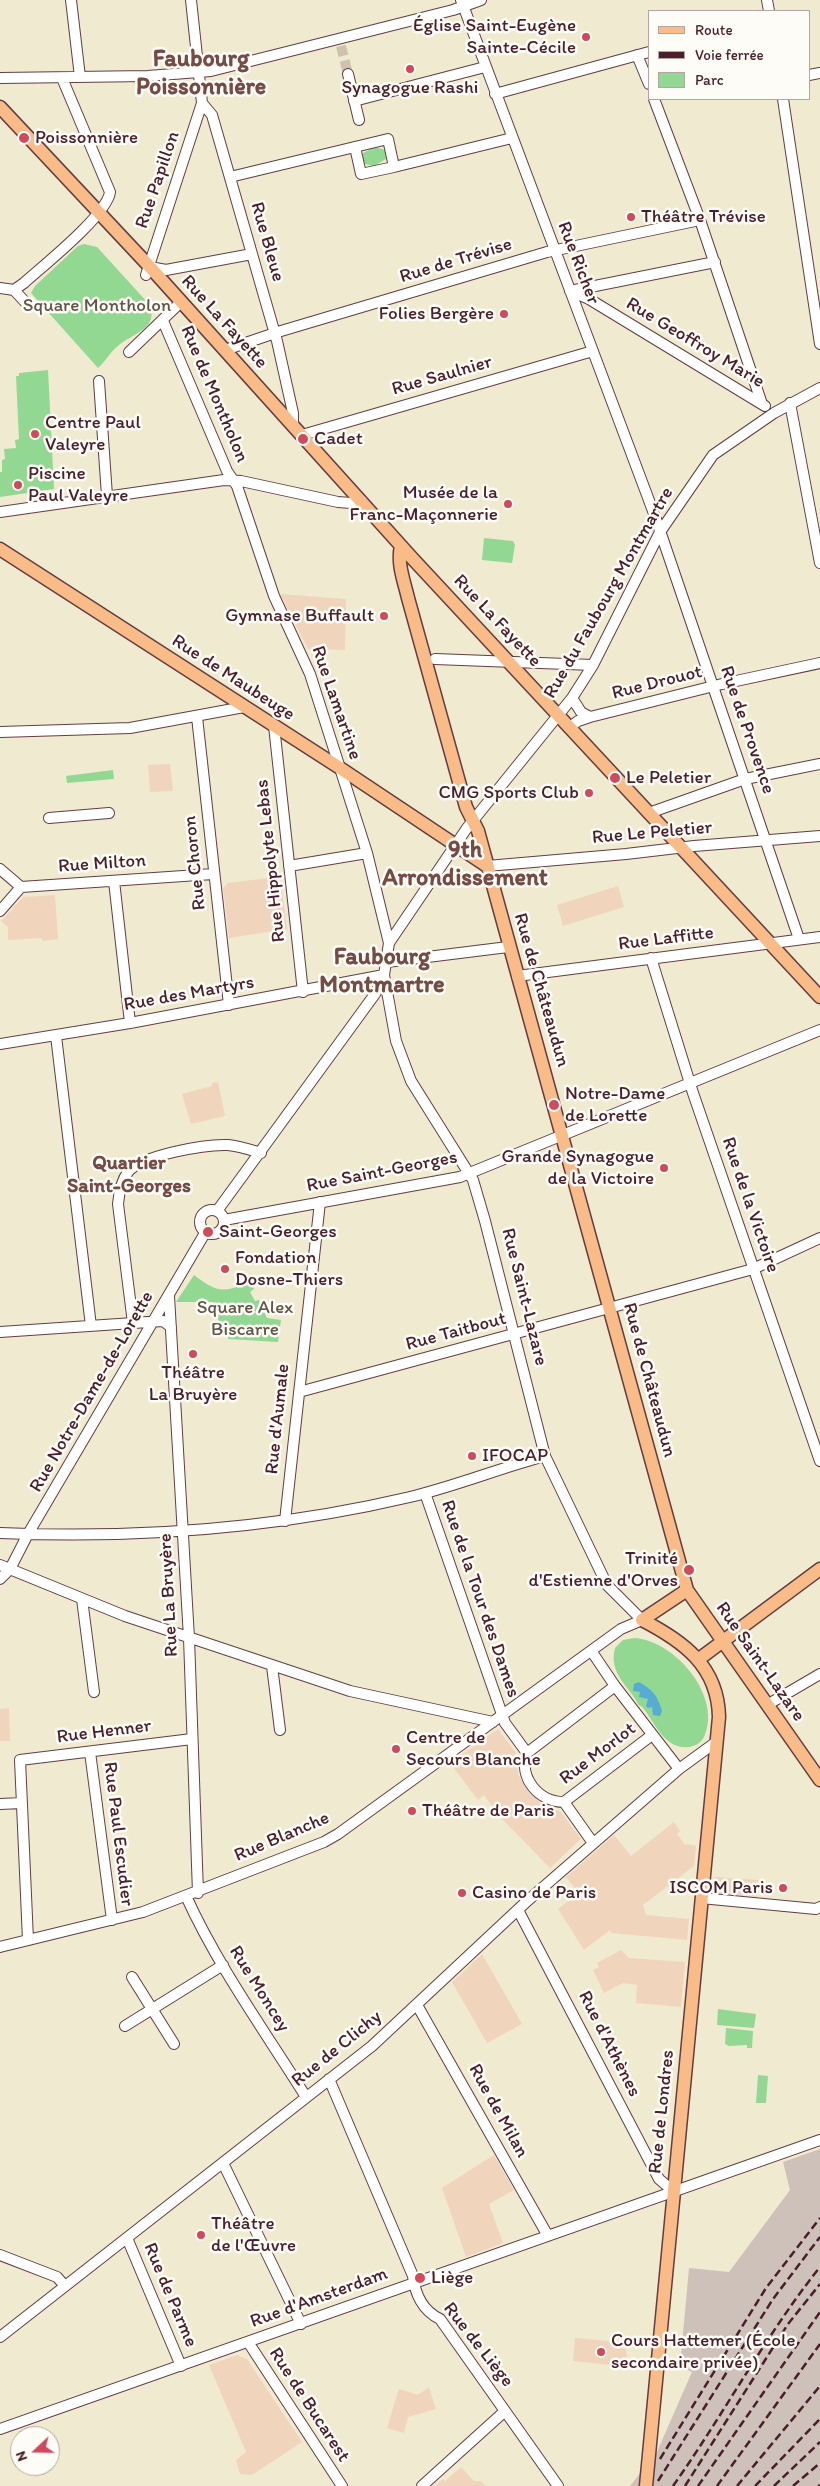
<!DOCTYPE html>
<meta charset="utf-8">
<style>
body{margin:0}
#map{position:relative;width:820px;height:2486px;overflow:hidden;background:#f0ead1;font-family:Itim,sans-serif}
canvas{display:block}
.legend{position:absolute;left:648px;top:10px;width:162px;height:90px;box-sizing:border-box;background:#fdfcf7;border:1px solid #b5a4a5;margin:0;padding:6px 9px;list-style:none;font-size:15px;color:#4a1f2b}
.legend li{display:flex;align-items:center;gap:10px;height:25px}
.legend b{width:25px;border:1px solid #b5a4a5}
.north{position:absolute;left:10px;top:2426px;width:50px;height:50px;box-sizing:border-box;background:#fdfcf7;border:1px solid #b5a4a5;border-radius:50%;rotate:249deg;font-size:14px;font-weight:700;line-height:20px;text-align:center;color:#4a1f2b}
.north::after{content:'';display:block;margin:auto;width:18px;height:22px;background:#d1495b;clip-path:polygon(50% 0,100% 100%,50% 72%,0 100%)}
</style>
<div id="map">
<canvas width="820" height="2486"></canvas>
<ul class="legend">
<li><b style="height:6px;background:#f9bc89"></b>Route</li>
<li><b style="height:6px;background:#4a1f2b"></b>Voie ferrée</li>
<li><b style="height:14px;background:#92d892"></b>Parc</li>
</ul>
<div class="north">N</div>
</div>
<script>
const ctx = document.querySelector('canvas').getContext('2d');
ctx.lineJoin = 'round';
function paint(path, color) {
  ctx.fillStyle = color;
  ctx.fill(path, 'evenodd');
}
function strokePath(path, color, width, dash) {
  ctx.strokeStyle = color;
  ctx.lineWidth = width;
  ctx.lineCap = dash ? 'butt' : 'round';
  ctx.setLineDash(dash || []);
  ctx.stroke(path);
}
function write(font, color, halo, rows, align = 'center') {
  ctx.font = font + ' Itim,sans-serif';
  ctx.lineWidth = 5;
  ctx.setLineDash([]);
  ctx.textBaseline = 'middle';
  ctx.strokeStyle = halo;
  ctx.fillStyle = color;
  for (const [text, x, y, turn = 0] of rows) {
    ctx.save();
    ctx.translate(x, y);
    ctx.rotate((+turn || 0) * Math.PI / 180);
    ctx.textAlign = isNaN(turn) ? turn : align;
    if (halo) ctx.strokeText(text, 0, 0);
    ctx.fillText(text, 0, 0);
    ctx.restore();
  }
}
paint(new Path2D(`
 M280,594L346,599L345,650L308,649Z
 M170,764L173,791L150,792L148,765Z
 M276,877L281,882L287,929L229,938L223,888L228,883Z
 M618,886L624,907L563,926L557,905Z
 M55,895L58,939L43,941L41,938L8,940V927L1,921L23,897Z
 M218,1082L225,1116L191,1124L182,1094L212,1086V1083Z
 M9,1708L10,1741H0V1709Z
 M498,1729L516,1753L518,1774L529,1793L541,1803L561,1812L581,1839L550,1868L502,1819L505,1816L503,1814L500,1816L484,1795L478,1800L450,1763Z
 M674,1822L680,1831L677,1834L685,1845L688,1844L696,1846L694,1866L643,1905L646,1915L689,1919L687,1940L611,1933L610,1930L584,1950L558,1909L579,1893L566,1877L614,1835L631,1856Z
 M714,1877L759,1880L757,1897L712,1893Z
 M621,1950L629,1958L685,1962L681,2007L636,2003L637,1985L623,1983L604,1993L593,1970L599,1967L597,1963Z
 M482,1954L522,2024L487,2043L452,1982Z
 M494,2155L514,2190L489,2204L503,2243L466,2257L442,2188Z
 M575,2338L621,2342V2348L626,2349L627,2357L625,2360L620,2359L619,2366L573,2361Z
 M237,2355L247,2359L302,2442L252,2475L240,2474L236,2460L246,2452L209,2365Z
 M429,2387L436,2409L408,2417L404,2433L387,2428L399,2389L418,2395Z
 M461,2467L474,2481H481L485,2486H435L443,2479L445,2481Z`), '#f0d5bc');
paint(new Path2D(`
 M820,2149V2486H630L656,2454L692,2372L680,2366L689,2268L729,2272L790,2190L783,2162Z`), '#cec1b9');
paint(new Path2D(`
 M375,147L385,150L386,159L374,166L365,164L362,157L363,153Z
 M84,244L97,247L148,303C162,327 132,334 119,345C110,352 106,361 98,368L31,293L35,286L78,246Z
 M48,370L54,489L0,497V472H2V460L5,459L4,449L16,448L15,440L19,439L16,376H19V373Z
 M484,538L513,541L515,545L512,563L482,560Z
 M113,770L114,779L67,783L66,776Z
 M194,1275C210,1287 220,1295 241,1285C245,1283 246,1280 251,1278L254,1289L250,1292L255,1301L259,1300L267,1318L281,1320L278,1342L228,1339V1330L219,1328L217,1306H213V1302H176Z
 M634,1638C675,1640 723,1697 704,1737C701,1743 695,1746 689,1747C664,1750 654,1721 643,1708C642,1706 639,1706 638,1704C630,1687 608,1674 615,1648L623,1640Z
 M718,2009L756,2014L754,2028L717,2025Z
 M726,2028L753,2031L752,2048H747V2045L729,2046L725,2044Z
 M758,2075L768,2076L766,2103H756Z`), '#92d892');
paint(new Path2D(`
 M639,1682C652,1689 658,1696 662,1711L660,1716L653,1715L652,1707L648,1708L646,1706L648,1699L639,1697L640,1692L633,1691L634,1684Z`), '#57acd4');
strokePath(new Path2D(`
 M341,46L348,74`), '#cfc1b0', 10, [10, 5]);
const minor = new Path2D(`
 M71,0L80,77
 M191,0L202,103L212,115L277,341L293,413V425
 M461,0L656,519L799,939
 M767,0L769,11
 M637,55L649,84
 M348,74L359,120
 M809,75L820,73
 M0,78L148,76L211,71L453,10L481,0
 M495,94L649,52
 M654,99L700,220L762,404
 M783,99L820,344
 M354,101L485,67
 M355,147L361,174L394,167
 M230,177L388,139L394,167L512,138
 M150,267L166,270L252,254
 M146,275L202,103
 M0,288L14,290L24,283C44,265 107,215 110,192L62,78
 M14,290L27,304
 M570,291L589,299L765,406
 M570,291L715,262
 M163,321L227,471L237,486L274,596L310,674L367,853L389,943
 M225,350L281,331L547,252L700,220
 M129,352L181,302
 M99,381L107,496
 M790,403L820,563
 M302,435L593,351
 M0,512L224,480L241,481L338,502L351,503L362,501
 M435,659L593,665
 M572,698L581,712L590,717
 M197,717L229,1005
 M274,726L303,992
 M570,727L578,721L590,717L722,684L820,663
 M0,732L130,728L244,707
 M649,813L745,779L820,764
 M49,818L109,813
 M289,866L367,853
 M487,866L626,854L694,846L820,836
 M0,869L21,887L213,874
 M114,881L130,1023
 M0,911L21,887
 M651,958L693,1093L820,1461
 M387,962L508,947
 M517,976L820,937
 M56,1036L91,1326
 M0,1044L130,1023L384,975
 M200 1222a12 12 0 1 1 24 0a12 12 0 1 1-24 0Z
 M217,1211L375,994L384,975L389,943L467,828L572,698L593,665L660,532L713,455L774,413L820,388
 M224,1220L460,1177L820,1030
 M169,1296L189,1638L198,1893
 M133,1323L118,1204C119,1193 121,1181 128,1172C142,1155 206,1144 228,1145C239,1146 251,1150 261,1153
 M0,1332L163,1321L171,1327
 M299,1392L753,1269L820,1238
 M425,1493L505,1723L527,1753C518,1778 539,1802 564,1802L593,1843
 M285,1521L320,1202
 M0,1533C140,1539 274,1529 410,1497C456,1486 500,1468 545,1456
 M0,1565L125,1616L350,1691L493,1722
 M0,1579L10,1569L28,1534L205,1233
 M82,1599L94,1692
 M592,1652L615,1686L679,1769
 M272,1666L280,1730
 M767,1705L820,1674
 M90,1752L112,1920
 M527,1753L615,1686
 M564,1802L652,1735
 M0,1804L22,1803
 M186,1896C217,1965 266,2033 306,2097
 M701,1898L816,1909L820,1907
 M518,1910L659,2179L673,2191
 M28,1940L20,1760L192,1739
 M0,1947L143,1912L324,1842L338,1834L621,1629L642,1620L607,1585L545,1456L485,1221L473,1180L411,1081L396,1041L384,975
 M132,1977L174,2044
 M417,2005L548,2236
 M125,2026L223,1965
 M329,2079L413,2276C415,2294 423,2311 440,2319L558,2486
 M223,2163L301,2324
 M127,2238L181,2366
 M0,2255L57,2277L65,2286
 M0,2337L372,2046L525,1903L679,1769L716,1742
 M248,2342L342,2486
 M0,2429L820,2140
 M422,2486L505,2411`);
const major = new Path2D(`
 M0,107L150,267L412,558L820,997
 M401,546C397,564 404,581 408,598L466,807L478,831L687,1590L820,1780
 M0,549L340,768L487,866
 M642,1620C683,1641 718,1666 719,1717L646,2486
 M642,1620L687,1590
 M699,1659L820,1569`);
strokePath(minor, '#633d44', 12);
strokePath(major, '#633d44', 15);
strokePath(minor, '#fff', 10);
strokePath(major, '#f9bc89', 12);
strokePath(new Path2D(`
 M660,2459L766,2288L820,2218
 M658,2481L773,2299L820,2237
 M673,2486C724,2414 765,2336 820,2267
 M685,2486L788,2324L820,2284
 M698,2486L820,2312
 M717,2486L820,2344
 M737,2486L820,2386
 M755,2486L820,2419
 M774,2486L820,2442
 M793,2486L820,2463
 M818,2486L820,2485`), '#4a1f2b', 2.5, [8, 4]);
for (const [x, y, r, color] of [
 [586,37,5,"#d1495b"],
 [410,69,5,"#d1495b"],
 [24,138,6,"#d1495b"],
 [631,217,5,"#d1495b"],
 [504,314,5,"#d1495b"],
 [35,434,5,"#d1495b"],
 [303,439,6,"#d1495b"],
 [18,485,5,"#d1495b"],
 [508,504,5,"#d1495b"],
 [384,616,5,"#d1495b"],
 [615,778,6,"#d1495b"],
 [589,793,5,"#d1495b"],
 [554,1105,6,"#d1495b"],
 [664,1168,5,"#d1495b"],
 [208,1232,6,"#d1495b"],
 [225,1269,5,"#d1495b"],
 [193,1354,5,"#d1495b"],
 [472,1456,5,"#d1495b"],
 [689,1570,6,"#d1495b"],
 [396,1749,5,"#d1495b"],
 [412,1811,5,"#d1495b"],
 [783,1888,5,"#d1495b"],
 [462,1893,5,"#d1495b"],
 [201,2235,5,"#d1495b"],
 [420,2278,6,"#d1495b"],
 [601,2352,5,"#d1495b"]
]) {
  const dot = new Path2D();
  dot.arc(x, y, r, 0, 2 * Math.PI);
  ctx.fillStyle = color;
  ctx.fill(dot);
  strokePath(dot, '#fdfcf7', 2);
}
write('19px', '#4a1f2b', '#fdfcf7', [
 ["Église Saint-Eugène",576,26,"right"],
 ["Sainte-Cécile",576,48,"right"],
 ["Synagogue Rashi",410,88,"center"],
 ["Poissonnière",35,138],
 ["Théâtre Trévise",641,217],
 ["Folies Bergère",494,314,"right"],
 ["Centre Paul",45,423],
 ["Valeyre",45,445],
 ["Cadet",314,439],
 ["Piscine",28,474],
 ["Paul Valeyre",28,496],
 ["Musée de la",498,493,"right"],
 ["Franc-Maçonnerie",498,515,"right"],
 ["Gymnase Buffault",374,616,"right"],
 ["Le Peletier",626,778],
 ["CMG Sports Club",579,793,"right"],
 ["Notre-Dame",565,1094],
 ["de Lorette",565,1116],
 ["Grande Synagogue",654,1157,"right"],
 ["de la Victoire",654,1179,"right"],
 ["Saint-Georges",219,1232],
 ["Fondation",235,1258],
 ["Dosne-Thiers",235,1280],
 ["Théâtre",193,1373,"center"],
 ["La Bruyère",193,1395,"center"],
 ["IFOCAP",482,1456],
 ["Trinité",678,1559,"right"],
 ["d'Estienne d'Orves",678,1581,"right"],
 ["Centre de",406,1738],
 ["Secours Blanche",406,1760],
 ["Théâtre de Paris",422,1811],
 ["ISCOM Paris",773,1888,"right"],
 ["Casino de Paris",472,1893],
 ["Théâtre",211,2224],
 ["de l'Œuvre",211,2246],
 ["Liège",431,2278],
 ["Cours Hattemer (École",611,2341],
 ["secondaire privée)",611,2363]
], 'left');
write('19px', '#4a1f2b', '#fdfcf7', [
 ["Rue Papillon",158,180,-71],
 ["Rue Bleue",267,242,74],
 ["Rue de Trévise",456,261,-17],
 ["Rue Richer",578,263,69],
 ["Rue La Fayette",224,322,48],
 ["Rue Geoffroy Marie",695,343,31],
 ["Rue Saulnier",442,376,-16],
 ["Rue de Montholon",214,394,67],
 ["Rue du Faubourg Montmartre",609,593,-60],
 ["Rue La Fayette",497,621,47],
 ["Rue de Maubeuge",233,678,33],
 ["Rue Drouot",657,683,-14],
 ["Rue Lamartine",336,703,71],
 ["Rue de Provence",747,730,71],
 ["Rue Le Peletier",652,833,-5],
 ["Rue Hippolyte Lebas",271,861,-96],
 ["Rue Choron",195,863,-96],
 ["Rue Milton",102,864,-4],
 ["Rue Laffitte",666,939,-7],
 ["Rue de Châteaudun",541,990,74],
 ["Rue des Martyrs",189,994,-10],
 ["Rue Saint-Georges",382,1172,-11],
 ["Rue de la Victoire",750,1205,71],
 ["Rue Saint-Lazare",524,1297,76],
 ["Rue Taitbout",456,1332,-15],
 ["Rue de Châteaudun",649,1380,75],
 ["Rue Notre-Dame-de-Lorette",92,1392,-60],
 ["Rue d'Aumale",278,1419,-84],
 ["Rue La Bruyère",169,1595,-93],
 ["Rue de la Tour des Dames",480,1599,71],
 ["Rue Saint-Lazare",760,1662,55],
 ["Rue Henner",104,1732,-7],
 ["Rue Morlot",598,1754,-37],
 ["Rue Paul Escudier",118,1834,83],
 ["Rue Blanche",282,1837,-23],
 ["Rue Moncey",259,1989,58],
 ["Rue d'Athènes",609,2044,63],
 ["Rue de Clichy",337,2049,-39],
 ["Rue de Milan",498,2111,61],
 ["Rue de Londres",662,2112,-84],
 ["Rue de Parme",170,2295,67],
 ["Rue d'Amsterdam",319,2298,-20],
 ["Rue de Liège",478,2345,52],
 ["Rue de Bucarest",309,2405,57]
]);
write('19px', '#60564a', '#fdfcf7', [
 ["Square Montholon",97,306],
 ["Square Alex",245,1308],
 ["Biscarre",245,1330]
]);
write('bold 20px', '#764a45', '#fdfcf7', [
 ["Quartier",129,1164],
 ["Saint-Georges",129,1187]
]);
write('bold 24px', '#764a45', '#fdfcf7', [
 ["Faubourg",201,60],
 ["Poissonnière",201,88],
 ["9th",465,851],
 ["Arrondissement",465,879],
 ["Faubourg",382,958],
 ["Montmartre",382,986]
]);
</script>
